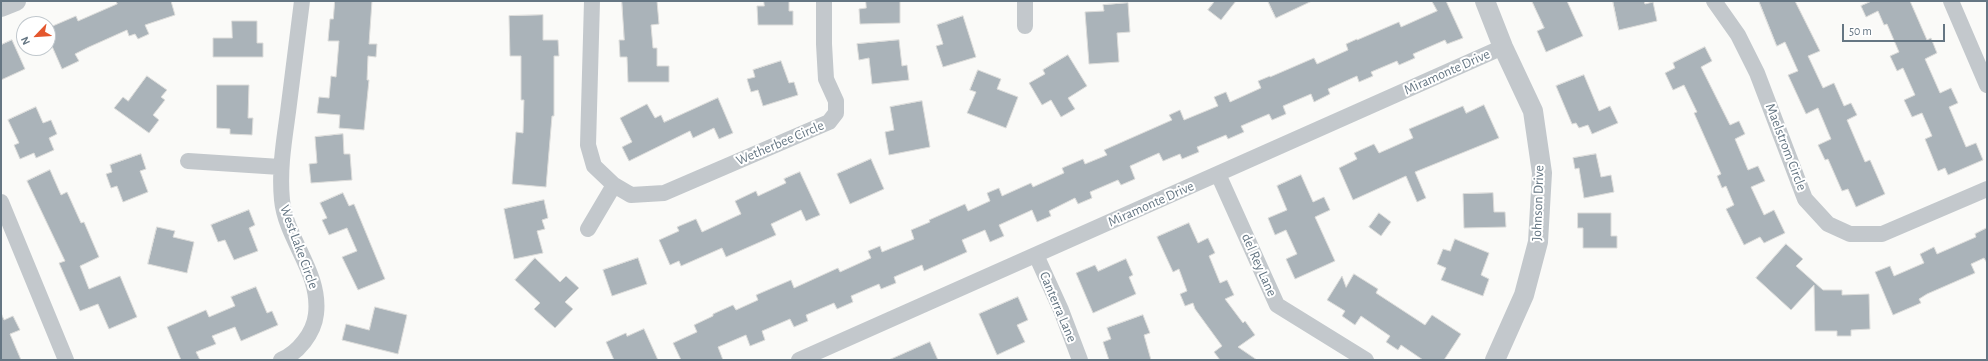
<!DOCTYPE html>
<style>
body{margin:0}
#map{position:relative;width:1988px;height:361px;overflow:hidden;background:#fafaf8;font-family:"Alegreya Sans",sans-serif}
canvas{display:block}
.frame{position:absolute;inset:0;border:2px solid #657683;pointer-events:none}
.north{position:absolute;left:16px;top:16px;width:40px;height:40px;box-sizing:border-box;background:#fff;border:1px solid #c1c8cd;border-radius:50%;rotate:245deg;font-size:11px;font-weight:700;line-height:16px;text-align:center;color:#657683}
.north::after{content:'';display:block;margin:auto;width:14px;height:18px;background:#e4572e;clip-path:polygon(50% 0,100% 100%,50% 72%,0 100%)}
.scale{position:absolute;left:1842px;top:24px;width:103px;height:18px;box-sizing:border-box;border:2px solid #657683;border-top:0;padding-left:5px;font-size:12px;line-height:14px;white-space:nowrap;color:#657683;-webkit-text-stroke:3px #fff;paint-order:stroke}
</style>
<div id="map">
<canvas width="1988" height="361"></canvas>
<div class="frame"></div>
<div class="north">N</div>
<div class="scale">50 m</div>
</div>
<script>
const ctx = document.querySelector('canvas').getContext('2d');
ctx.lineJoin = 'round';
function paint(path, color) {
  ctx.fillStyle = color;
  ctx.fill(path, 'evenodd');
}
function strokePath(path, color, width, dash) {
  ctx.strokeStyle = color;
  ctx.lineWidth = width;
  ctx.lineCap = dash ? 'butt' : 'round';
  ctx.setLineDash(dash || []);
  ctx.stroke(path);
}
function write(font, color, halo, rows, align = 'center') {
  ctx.font = font + ' "Alegreya Sans",sans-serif';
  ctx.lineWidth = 4;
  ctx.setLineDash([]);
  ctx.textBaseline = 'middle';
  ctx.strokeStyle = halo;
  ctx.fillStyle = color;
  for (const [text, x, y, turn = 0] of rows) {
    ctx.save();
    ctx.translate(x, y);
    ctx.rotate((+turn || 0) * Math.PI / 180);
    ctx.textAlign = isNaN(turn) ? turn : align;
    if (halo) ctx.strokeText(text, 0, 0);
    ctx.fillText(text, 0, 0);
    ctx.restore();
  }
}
const building = new Path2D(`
 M116,1H171L175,15L145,25L149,34L138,39L135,34L129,36L127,30L89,47L75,54L79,61L62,69L48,37V28L76,16L78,21L117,4Z
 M335,1H372L369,44H377L376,57L368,56L367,80H369L364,130L339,128L340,115L317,113L319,97L329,98L331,76L336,77L339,41H328L330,19H333Z
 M622,1H657L659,24L651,25L653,48H657V66H669V82H628L627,57H620L619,40H624Z
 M764,1H789V11H793V25H758L757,6H764Z
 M866,1H900V23L860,24L859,9L866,8Z
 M1215,1H1236L1221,20L1208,10Z
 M1268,1H1312L1276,18Z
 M1432,1H1446L1463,38L1447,44L1445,40L1413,54L1415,58L1399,65L1397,61L1371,72L1373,76L1359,82L1357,76L1328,89L1330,94L1314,102L1311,94L1283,106L1286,114L1272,120L1269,114L1241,126L1244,132L1228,139L1226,135L1197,147L1199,152L1182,159L1180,154L1163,161L1159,153L1130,166L1135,179L1121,185L1118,180L1090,192L1092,198L1078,204L1075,198L1049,211L1051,216L1037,222L1032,210L999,225L1004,236L990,242L985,230L962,240L967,252L924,271L922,265L894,277L896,283L881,289L879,284L851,296L853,302L837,309L834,303L806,315L808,321L794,327L790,319L762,331L765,340L750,346L746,335L718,347L723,360H681L673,343L697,332L694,325L713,316V314L733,305L736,310L758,300L756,295L791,280L794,288L838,268L840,272L871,258L868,251L880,246L882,252L914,239L911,230L930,222L929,220L965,204L968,211L990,201L987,193L999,188L1002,196L1031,183L1033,187L1064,173L1062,168L1083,159L1085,164L1107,155L1104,150L1172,120L1169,115L1180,110L1184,120L1218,106L1214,97L1226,92L1230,102L1261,88L1258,81L1270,76V77L1314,58L1317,64L1348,50L1346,44L1357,39V40L1399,22L1401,27L1437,11Z
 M1532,1H1567L1583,36L1546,52L1537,31L1544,28Z
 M1613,1H1644L1645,4L1653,2L1657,21L1619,30Z
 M1759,1H1795L1820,51L1808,56L1823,88L1834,83L1844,106L1851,103L1857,115L1847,120L1865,162L1870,160L1885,194L1856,207L1848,189L1842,191L1828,159L1825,160L1818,145L1831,139L1818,108L1806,114L1788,75L1798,71L1785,42L1777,46Z
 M1872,1H1910L1927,40L1931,38L1937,53L1925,59L1940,93L1951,88L1958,103L1949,107L1966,147L1976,143L1983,160L1948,175L1945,168L1938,171L1925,139L1932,136L1922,113L1912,117L1904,100L1915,95L1903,68L1897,71L1890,56L1899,52L1887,24L1884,25L1878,11L1866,17L1861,6Z
 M1128,3L1130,32L1117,33L1119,62L1089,64L1085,12L1104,11L1103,5Z
 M543,15V40H558L559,56H554V116H552L546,187L512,184L516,132L523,133L524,100H521V56H510L509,16Z
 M963,16L976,57L943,67L936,46L943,44L937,25Z
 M232,21H257V43H263V57H213V38H232Z
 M12,40L25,69L1,80V45Z
 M899,40L902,66L907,65L909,80L872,84L869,58L859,60L857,44Z
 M1705,47L1712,61L1701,67L1730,125L1739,121L1745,134L1735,139L1748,170L1758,166L1765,181L1751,187L1764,215L1774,210L1785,233L1764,243L1760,237L1744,245L1726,209L1734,205L1726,186L1722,188L1717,176L1721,174L1694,113L1697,112L1684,85L1673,90L1665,73L1675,68L1673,63Z
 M1068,55L1087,86L1068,98L1075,109L1061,117L1051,100L1042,105L1029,83L1045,74L1043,70Z
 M781,61L789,83L794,82L798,95L763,106L758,90L751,92L747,79L755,77L753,70Z
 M978,70L1001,79L997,89L1018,97L1006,128L967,113L976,92L970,90Z
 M1584,75L1599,111L1610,106L1618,123L1592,134L1588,125L1579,128L1576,123L1572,124L1556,86Z
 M147,76L167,90L161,97L165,100L153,115L159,120L149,133L114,108L123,97L128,101Z
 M217,85H249L248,118H253L252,135L230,134V129L217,128Z
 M718,98L733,133L719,139L714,128L693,138L690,131L629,161L622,147L632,142L620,118L647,104L655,118L661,115L664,122Z
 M922,101L930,147L889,155L885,132L894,130L890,107Z
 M1484,105L1499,138L1415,172L1426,198L1417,202L1406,176L1353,200L1339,168L1357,159L1354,153L1374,144L1379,153L1413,138L1409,129L1463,106L1466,113Z
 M36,107L43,123L51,120L57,134L49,138L54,150L36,158L34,153L20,159L14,145L19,143L8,120Z
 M343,134L344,154H350L352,180L311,183L309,164L317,163L315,137Z
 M141,154L146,169L140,171L148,192L123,202L117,186L111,188L106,174L112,172L110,165Z
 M1596,154L1601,177L1611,175L1614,192L1584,198L1579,168L1575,169L1573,158Z
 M871,159L884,189L850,204L837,174Z
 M50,170L61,195L67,192L81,223L84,222L99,257L80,266L89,289L120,276L137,317L109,329L98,304L80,311L59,263L65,261L27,181Z
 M800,172L820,215L806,221L801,210L771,224L776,235L726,257L722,248L681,266L679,261L670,265L659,240L679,231L677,227L696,219L702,232L741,214L735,201L756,191L758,196L786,183L784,179Z
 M1301,175L1313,202L1324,197L1330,210L1315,217L1335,261L1295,279L1286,259L1297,254L1286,230L1275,235L1268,218L1287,210L1277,186Z
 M343,193L349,206L354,204L385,279L358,290L342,257L357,251L347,228L329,235L322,220L327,218L320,203Z
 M1493,193L1494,212H1505L1506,227L1464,228L1463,194Z
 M544,200L548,218L542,220L545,229L537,231L543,253L514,259L504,209Z
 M249,210L255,225L249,228L258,251L234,260L225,240L218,242L211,225Z
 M1379,213L1391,222L1381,236L1369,227Z
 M1578,213H1611V236H1617V248H1583V228H1578Z
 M1189,223L1198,243L1208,238L1215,253L1209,256L1220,283L1227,280L1234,295L1225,299L1243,323L1245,321L1255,335L1238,347L1257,360H1220L1214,352L1222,346L1195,309L1193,303L1185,306L1180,294L1187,291L1179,269L1173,272L1157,237Z
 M157,227L175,231L173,237L194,242L187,273L148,264Z
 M1987,228V263L1984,258L1971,264L1975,273L1927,294L1919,299L1921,303L1893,315L1875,272L1890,266L1894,276L1924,263L1920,254L1934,247L1937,254L1969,240L1976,237L1975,234Z
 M1455,239L1489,253L1481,275L1489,279L1483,296L1441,280L1446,268L1437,264L1443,249L1450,251Z
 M1786,244L1803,259L1796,266L1823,290H1842V295L1869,294L1870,329L1851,330V336H1837V331H1815L1814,285L1791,310L1756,278Z
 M535,258L560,282L566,276L579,288L565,302L573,309L555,328L534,309L540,303L515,280Z
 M638,258L647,284L612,296L603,270Z
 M1126,259L1133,275L1129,277L1136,294L1093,313L1076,273L1095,265L1098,271Z
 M1354,274L1378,289L1376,293L1425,325L1432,315L1461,334L1444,360H1423L1401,345L1398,350L1386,342L1390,336L1361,316L1355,325L1342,316L1345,311L1327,300L1342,276L1346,287Z
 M256,287L267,313L272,311L278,325L241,341L235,327L212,336L216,344L196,352L200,360H181L167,327L206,310L209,317L235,306L231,297Z
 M1018,297L1028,320L1017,325L1025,342L997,355L979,314Z
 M375,307L407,315L398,354L342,340L346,324L369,330Z
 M1,313L4,320L13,316L20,330L10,334L21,360H1Z
 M1143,315L1150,333L1144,335L1151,360H1109L1103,342L1111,339L1107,328Z
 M644,329L658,360H614L606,342L626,333L627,336Z
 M930,342L938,360H889Z`);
paint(building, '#aab3b9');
strokePath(building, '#dcdcda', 1);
strokePath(new Path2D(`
 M592,1L588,145L594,166L614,185L631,195L664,193L829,122L836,113V101L826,79L824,44V1
 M1714,1L1738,35L1757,73L1805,199L1828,224L1850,234H1882L1987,189
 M1951,1L1987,85
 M1025,26V1
 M188,161L280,167
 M1218,174L1277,305L1366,360
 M1,202L66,360
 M588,229L614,185
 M1036,255L1061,310L1080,360
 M281,360C298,353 314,333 316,314C321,272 286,240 282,200C279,170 284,141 288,112C293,75 297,38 302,1
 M799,360L1503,47`), '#c3c8cc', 16);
strokePath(new Path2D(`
 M1485,1L1503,47L1533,111L1542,173L1538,242L1524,295L1495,360
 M1,7L16,1`), '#c3c8cc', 20);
write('14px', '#657683', '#fff', [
 ["Miramonte Drive",1447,72,-24],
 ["Wetherbee Circle",780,143,-23],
 ["Maelstrom Circle",1786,147,69],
 ["Johnson Drive",1538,203,-88],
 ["Miramonte Drive",1151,204,-24],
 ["West Lake Circle",299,247,70],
 ["del Rey Lane",1259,265,66],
 ["Canterra Lane",1058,307,67]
]);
</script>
